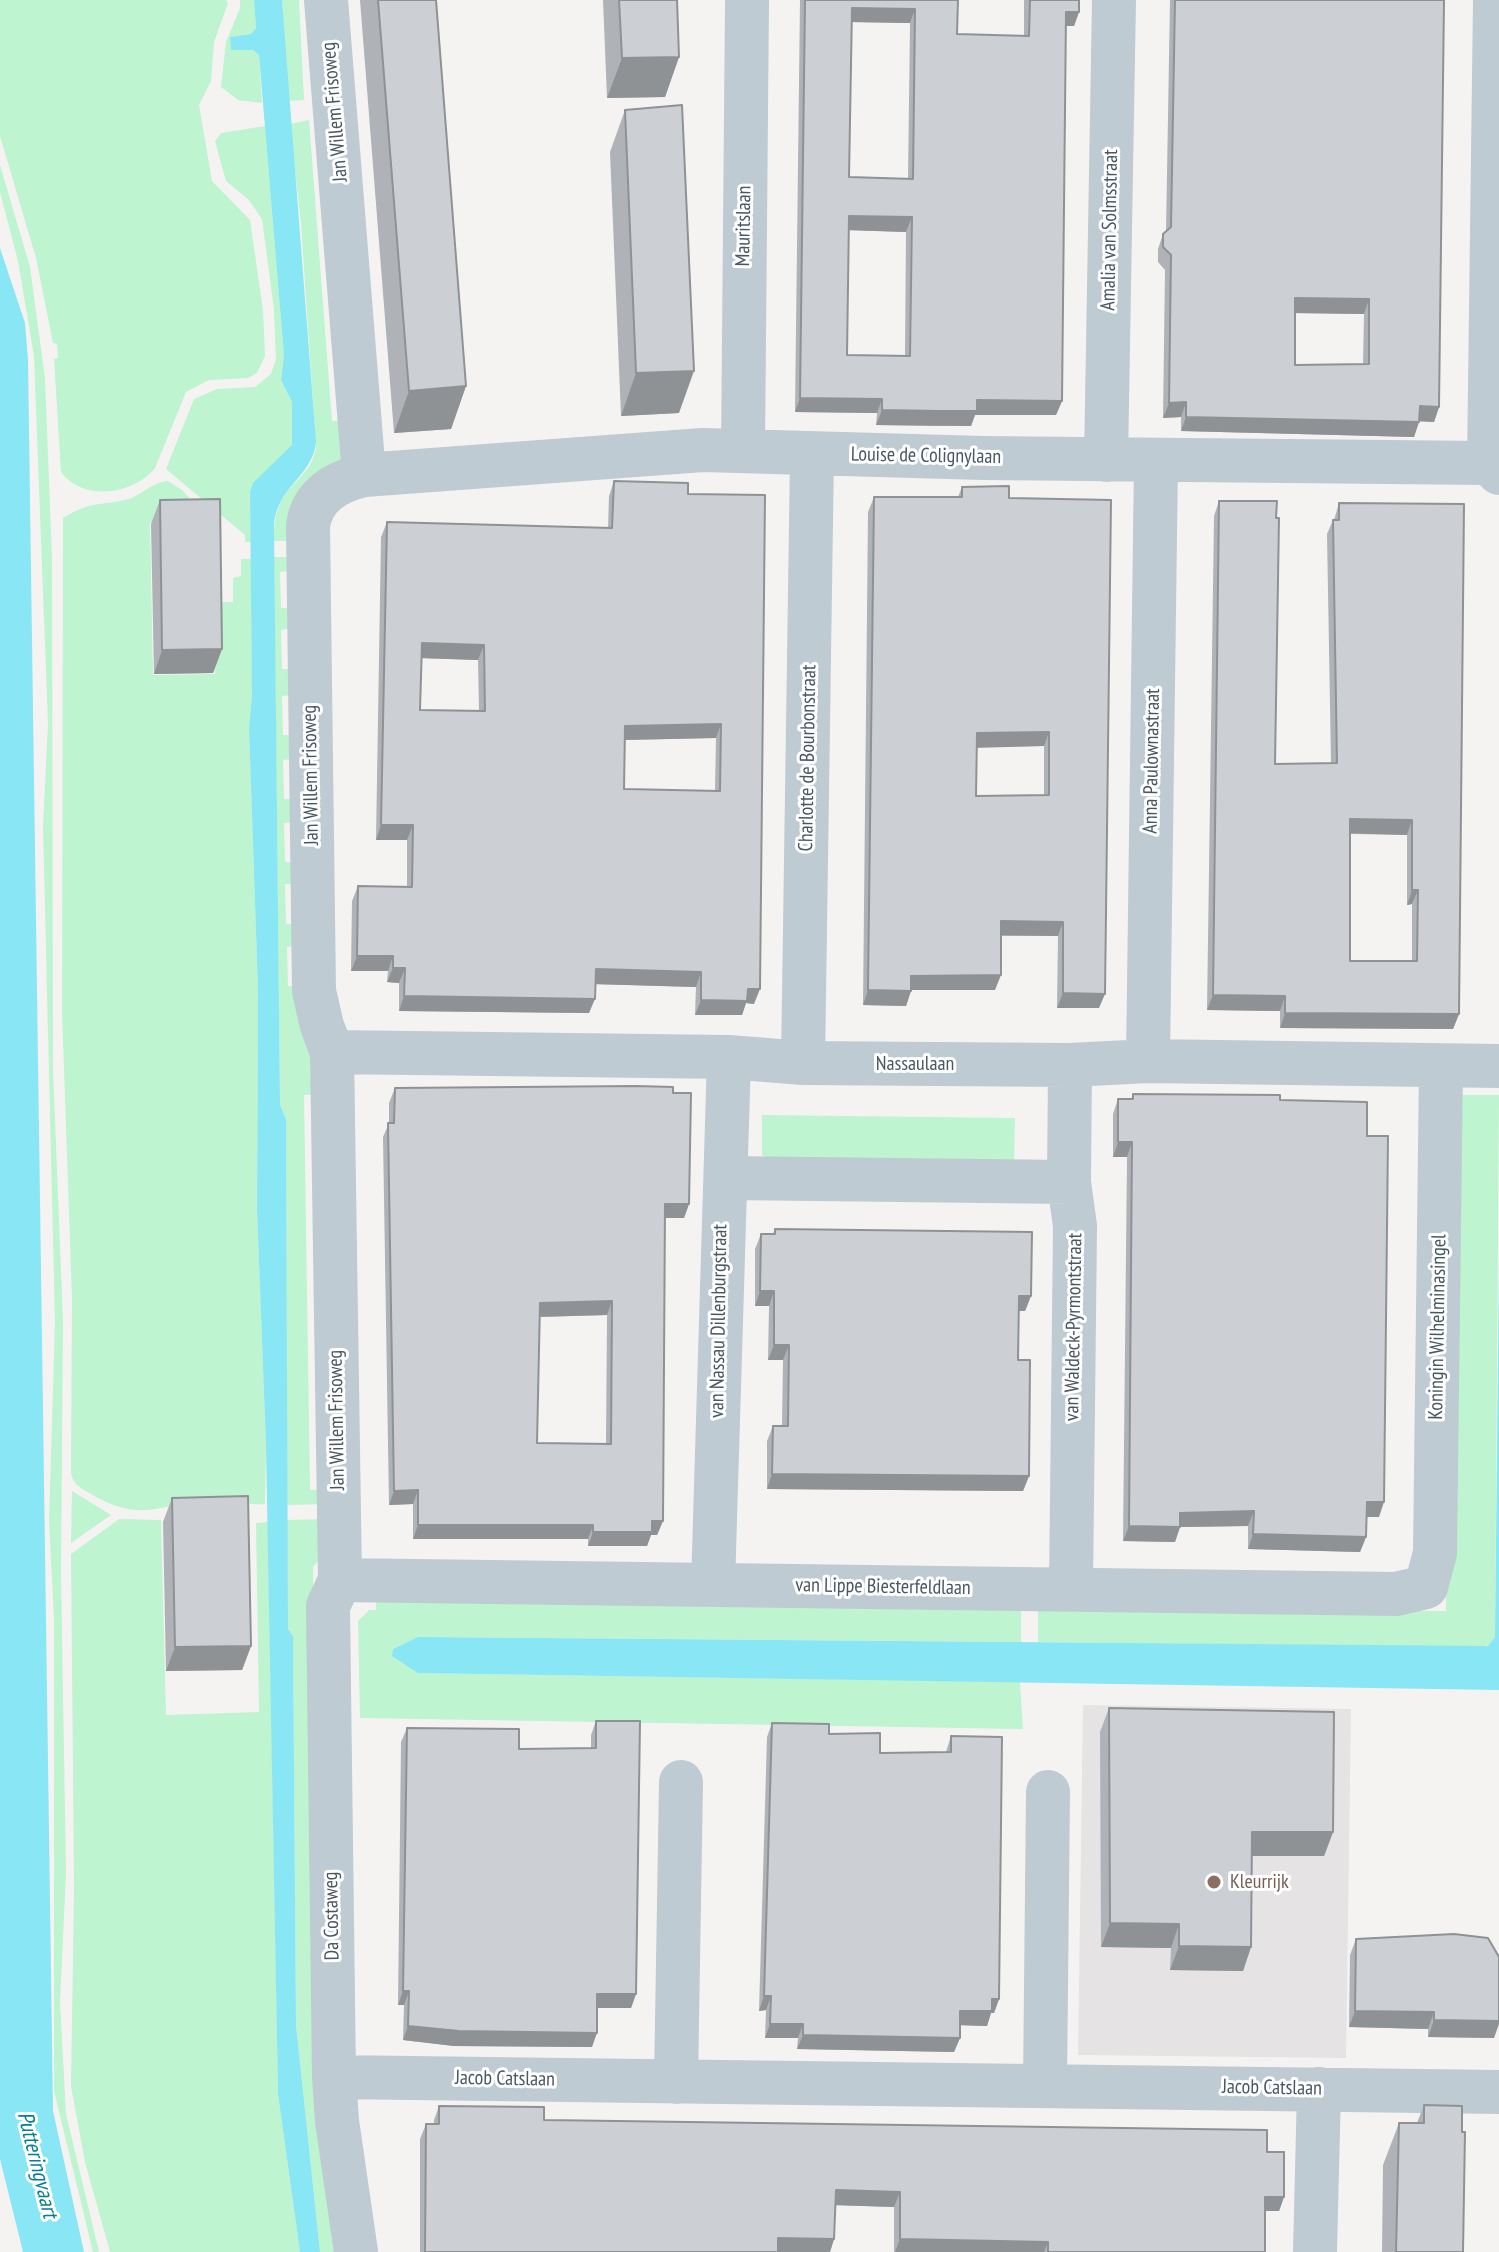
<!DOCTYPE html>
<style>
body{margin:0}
canvas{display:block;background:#f5f2f2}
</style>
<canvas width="1499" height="2252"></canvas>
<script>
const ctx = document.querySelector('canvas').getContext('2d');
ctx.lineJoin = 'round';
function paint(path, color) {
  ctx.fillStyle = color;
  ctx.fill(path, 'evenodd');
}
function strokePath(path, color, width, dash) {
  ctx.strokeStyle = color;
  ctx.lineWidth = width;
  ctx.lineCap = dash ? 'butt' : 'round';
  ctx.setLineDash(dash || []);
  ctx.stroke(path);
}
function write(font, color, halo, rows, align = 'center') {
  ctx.font = font + ' "PT Sans Narrow",sans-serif';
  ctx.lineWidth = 6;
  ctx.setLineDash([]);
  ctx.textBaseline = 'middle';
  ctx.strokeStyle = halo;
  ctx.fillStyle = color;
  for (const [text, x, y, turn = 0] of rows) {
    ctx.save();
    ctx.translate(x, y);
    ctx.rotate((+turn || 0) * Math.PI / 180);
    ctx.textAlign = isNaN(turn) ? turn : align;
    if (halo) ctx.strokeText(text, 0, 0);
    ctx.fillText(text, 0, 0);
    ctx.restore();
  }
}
paint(new Path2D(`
 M1083,1705L1351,1709L1346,2058L1078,2055Z`), '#e6e3e4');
paint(new Path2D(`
 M0,0H226L228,3L214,42L211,81L199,105L212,181L250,220L263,310L265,356L257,373L248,378L209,380L186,392L155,468C133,495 83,502 61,472L54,359L58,358L57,344L53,343L36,258L0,136Z
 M240,0H254L256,28L251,34L230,37L231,50H253L259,55L262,103L238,100L221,87L226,42L240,8Z
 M282,0H299L304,100L288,101Z
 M309,120L332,421H348L342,457L296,541H274C273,480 310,486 316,447L301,224L290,124Z
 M265,126L284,356L281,380L292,402V445L250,492L251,542H245V535L166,469L194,399L217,389L255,387L271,374L276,359L274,310L262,219L248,199L226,181L215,141L221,133Z
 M0,165L30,267L45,378L52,558L53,1069L63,1322L61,1573L66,1873L60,2003L66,2114L99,2252H93L54,2091V1619L49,1521L55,1322L43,826L48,724L34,356L18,261L0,192Z
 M168,481L182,490L211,522L150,523L153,675L215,674L213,602H233V578L241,576V559H251L252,695L249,729L258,989L257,1209L266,1446L265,1504C248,1506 233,1498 216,1499C163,1501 145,1526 91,1494C81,1488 73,1485 71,1473L72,1299L62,1012L63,518C94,499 99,507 129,499C143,494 153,482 168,481Z
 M274,557H292L289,571L280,572L281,608H291V628L281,630L282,669H292V695L282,696L283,735H293V759L283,760L284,799H294V822L284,823L285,862L295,863V884H285L286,924H296V946L287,947L288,986L297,987L318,1094L304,1095L310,1490H325V1504L287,1505L286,1119L280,1105Z
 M1459,1095H1499L1495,1637L1491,1644L1483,1647L1038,1642V1606L1446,1611L1451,1114Z
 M762,1115L1015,1118L1014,1164L780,1163L762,1155Z
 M72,1491L111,1515L71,1543Z
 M119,1519L161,1520L166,1715L259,1712L256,1523L268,1522L278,2094L300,2252H110L85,2162L71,2086L74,1888L71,1554Z
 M326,1519L318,1561L313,1567L317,1856L340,2252H320L296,2025L293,1636L288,1629L287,1520Z
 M376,1597L1021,1606V1642L418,1637L393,1649L418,1673L1020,1682L1023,1729L360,1718L358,1621L369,1610H376Z`), '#bef4cf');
paint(new Path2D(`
 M254,0H282L316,442C313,476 276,487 274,526L280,1105L286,1119L288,1629L293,1636L296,2025L320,2252H300L278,2094L266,1446L257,1209L258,989L249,729L252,695L250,492L253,483L292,445V402L281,380L284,356L259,55L253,50H231L230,37L251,34L256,28Z
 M0,248L25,323L28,360L53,2111L84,2252H23L0,2159Z
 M1499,1261V1690L418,1673L392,1656L393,1649L418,1637L1488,1646L1495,1637Z`), '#88e6f5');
strokePath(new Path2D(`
 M326,0L364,475C336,482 312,495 308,526L314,991L322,1026L332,1052L340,1580L328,1606L334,2077L337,2121L356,2252
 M1495,0L1489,463L1499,473
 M743,451L747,0
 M1106,460L1114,0
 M364,475L703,450L983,458L1489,463
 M332,1052L729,1057L803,1063L1070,1065L1148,1061L1499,1066
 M1148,1061L1156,460
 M803,1063L812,454
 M1070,1065L1069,1182L1075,1226L1071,1589
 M728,1178L1069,1182
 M340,1580L1396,1594L1426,1587L1435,1553L1441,1066
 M713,1585L729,1057
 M334,2077L1499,2092
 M676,2082L681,1782
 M1045,2085L1048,1792
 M1315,2252L1319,2089`), '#bfcbd3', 44);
paint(new Path2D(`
 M360,0H436L466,386L451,429L394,433Z
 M603,0H677L679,57L665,97L607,98Z
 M800,0H958L957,34L1024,36V0H1079V12L1074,26H1066L1062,401L1056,415H975L971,426H934L876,425L877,413L795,412ZM852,22L910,23L908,179L849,177ZM849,230L906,232L905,356L847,355Z
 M1170,0H1444L1439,407L1434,422L1419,421L1414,437L1181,431V417L1163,418L1165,270L1158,262V249L1163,234L1166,232ZM1295,313L1364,314L1363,364L1295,365Z
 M625,110L679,413L621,416L610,152Z
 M614,481L688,494L765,495L754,1004L746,1003L742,1015H695L696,987L595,984L589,1013L399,1011V983L387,982L388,971H351L352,901L358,886L407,887V840H376L381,537L387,522L608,528L609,496ZM422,658L478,660L479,711L420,710ZM716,738L715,791L624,789L625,740Z
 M962,487L1009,498L1099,1008H1057L1058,936H1001L995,990H911L906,1006L863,1005L868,512L874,497H958ZM1044,746V795L976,796L977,747Z
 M160,500L222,649L213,673L154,674L151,524Z
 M1219,501L1275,764L1331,763L1327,534L1333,520H1334L1339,503L1459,1014L1453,1029L1280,1028V1011L1207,1010L1214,516ZM1350,834L1407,835V905L1412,904V961H1350Z
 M395,1088L673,1093L689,1204L684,1218H665L663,1521L657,1535H651L647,1546H588V1539H413V1504L389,1505L383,1137L389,1123V1103ZM607,1315L606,1444L537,1443L539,1317Z
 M1133,1094L1280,1100L1367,1136L1379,1517H1366V1537L1360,1552L1248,1549V1526L1180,1527L1175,1542L1123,1541L1127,1157H1113V1114L1118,1099H1131Z
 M775,1229L1031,1296L1025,1311H1018V1360L1029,1476L1023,1491L767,1489V1441L773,1426H782L783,1360H768L769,1306H755V1249L761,1234H773Z
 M172,1498L251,1646L242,1670L166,1671L163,1522Z
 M1109,1708L1333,1832L1324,1856H1252L1251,1947L1243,1971L1170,1970L1171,1948L1101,1947L1100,1732Z
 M596,1721L636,1994L631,2008H597L592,2047L454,2046L403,2040L404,2005H398L401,1742L407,1728L519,1749L591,1748V1735Z
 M772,1723L829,1734L880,1753L946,1752L951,1736L999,1999L994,2013H991L987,2026L960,2025V2038L954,2052L797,2049L798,2038H765L766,2010L759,2011L767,1737Z
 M1356,1939L1494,2038L1428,2037V2029L1349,2027L1350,1955Z
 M1424,2105L1462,2132L1463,2252H1382L1383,2165L1399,2123H1417Z
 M439,2106L544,2120L1267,2152L1284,2197L1279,2211H1265V2252H894V2207L835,2205L834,2239L830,2252H420V2139L426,2124H434V2120Z`), '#afb3b7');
paint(new Path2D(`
 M852,8L915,9L910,23L847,22Z
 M1066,12H1079L1074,26H1061Z
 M679,57L665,97L607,98L622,58Z
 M849,216L912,217L906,232L844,230Z
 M1295,298L1369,299L1364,314L1290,313Z
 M694,371L679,413L621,416L636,373Z
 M466,386L451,429L394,433L409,391Z
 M800,398L882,399L877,413L795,412Z
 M977,400L1062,401L1056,415H975L971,426L876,425L882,410Z
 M1186,402L1181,417L1163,418L1169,403Z
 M1420,406L1439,407L1434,422L1414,421Z
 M1186,417L1419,422L1414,437L1181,431Z
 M422,643L484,645L478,660L417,658Z
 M222,649L213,673L154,674L162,650Z
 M721,724L716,738L620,740L625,726Z
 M1049,732L1044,746L972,748L977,733Z
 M1350,819L1412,820L1407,835L1345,833Z
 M381,825H413L407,840H376Z
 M1412,890H1418L1412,904L1407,905Z
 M1001,921L1063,922L1058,936L996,935Z
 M357,956H393L388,971H351Z
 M393,968H405L399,983L387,982Z
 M596,969L701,972L696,987L590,984Z
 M1001,975L995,990H906L911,976Z
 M748,989H760L754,1004L746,1003L742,1015H695L701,1000Z
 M868,990L911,991L906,1006L863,1005Z
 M1063,993L1105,994L1099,1008H1057Z
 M1213,995L1285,996L1280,1011L1207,1010Z
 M404,996L595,999L589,1013L399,1011Z
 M1285,1013L1459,1014L1453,1029L1280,1028Z
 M1118,1142H1132L1127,1157H1113Z
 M665,1204H689L684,1218H660Z
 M760,1291H774L769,1306H755Z
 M1019,1296H1031L1025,1311H1013Z
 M612,1301L607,1315L534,1317L540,1303Z
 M774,1345H789L783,1360H768Z
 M772,1474L1029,1476L1023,1491L767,1489Z
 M418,1490L413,1504L389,1505L394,1491Z
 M1367,1502H1384L1379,1517H1361Z
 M1254,1511L1248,1526L1180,1527L1175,1542L1123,1541L1129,1526L1180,1513Z
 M652,1521H663L657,1535H651L647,1546H588L593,1532Z
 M418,1525H593L588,1539H413Z
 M1253,1534L1366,1537L1360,1552L1248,1549Z
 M251,1646L242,1670L166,1671L175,1647Z
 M1252,1832H1333L1324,1856H1243Z
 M1110,1923L1179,1924L1171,1948L1101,1947Z
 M1179,1946L1251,1947L1243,1971L1170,1970Z
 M403,1991H409L404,2005H398Z
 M597,1994H636L631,2008H592Z
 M764,1996H771L766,2010L759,2011Z
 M992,1999H999L994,2013H991L987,2026L954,2025L960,2011Z
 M1355,2011L1434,2012L1428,2029L1349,2027Z
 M1434,2020L1499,2021V2024L1494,2038L1428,2037Z
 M770,2024H803L798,2038H765Z
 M408,2026L597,2033L592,2047L454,2046L403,2040Z
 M803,2035L960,2038L954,2052L797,2049Z
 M836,2190L900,2192L894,2207L830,2205Z
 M1265,2197H1284L1279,2211H1259Z
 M778,2238L834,2239L830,2252H773Z
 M900,2239L1048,2242L1044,2252H895Z`), '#8f9295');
const building = new Path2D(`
 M378,0H436L466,386L409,391Z
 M619,0H677L679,57L622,58Z
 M805,0H958L957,34L1029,36L1030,0H1079V12H1066L1062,401L977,400V411H939L882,410V399L800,398ZM852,8L915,9L913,179L849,177ZM849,216L912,217L910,356L847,355Z
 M1175,0H1444L1439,407L1420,406L1419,422L1186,417V402L1169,403L1171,255L1163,247V234L1171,227ZM1295,298L1369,299V364L1295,365Z
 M682,105L694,371L636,373L625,110Z
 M614,481L688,483V494L765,495L760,989H748L747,1001L701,1000V972L596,969L595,999L404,996L405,968H393V956H357L358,886L412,887L413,825H381L387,522L612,528ZM422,643L484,645L485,711L420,710ZM721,724L720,791L624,789L625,726Z
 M1009,486V498L1111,500L1105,994L1063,993V922L1001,921V975L911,976V991L868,990L874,497H962V487ZM1049,732V795L976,796L977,733Z
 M220,499L222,649L162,650L160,500Z
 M1219,501H1277L1276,518H1279L1275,764L1337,763L1333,520H1339V503L1464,504L1459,1014L1285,1013V996L1213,995ZM1350,819L1412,820V890H1418L1417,961H1350Z
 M636,1086L673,1087V1093H691L689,1204H665L663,1521H652V1532H593V1525H418V1490L394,1491L388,1123H394L395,1088ZM612,1301L611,1444L537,1443L540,1303Z
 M1133,1094L1280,1095V1100L1367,1102V1136H1388L1384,1502H1367L1366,1537L1253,1534L1254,1511L1180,1513V1527L1129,1526L1132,1142H1118V1099H1133Z
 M775,1229L1032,1232L1031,1296H1019L1018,1360H1030L1029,1476L772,1474L773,1426H788L789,1345H774V1291H760L761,1234H775Z
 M248,1496L251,1646L175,1647L172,1498Z
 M1109,1708L1334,1712L1333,1832H1252L1251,1947L1179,1946V1924L1110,1923Z
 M596,1721H640L636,1994H597V2033L459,2031L408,2026L409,1991H403L407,1728L519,1729V1749L596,1748Z
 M772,1723L829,1724V1734L880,1733V1753L951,1752V1736L1002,1737L999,1999H992V2011H960V2038L803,2035V2024H770L771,1996H764Z
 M1454,1934L1488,1938L1499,1957V2021L1434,2020V2012L1355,2011L1356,1939Z
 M1424,2105L1462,2106V2132H1465L1463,2252H1396L1399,2123H1424Z
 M439,2106L544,2107V2120L1267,2130V2152H1284V2197H1265V2252H1048V2242L900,2239V2192L836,2190L834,2239L778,2238V2252H425L426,2124H439Z`);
paint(building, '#ccd0d5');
strokePath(building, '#8f9295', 2);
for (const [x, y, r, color] of [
 [1214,1882,8,"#8d6e63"]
]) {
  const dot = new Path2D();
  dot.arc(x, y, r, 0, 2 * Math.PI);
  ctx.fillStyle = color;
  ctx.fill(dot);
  strokePath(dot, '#fff', 3);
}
write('20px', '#485762', '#fff', [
 ["Jan Willem Frisoweg",335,112,-95],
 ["Mauritslaan",744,226,-89],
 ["Amalia van Solmsstraat",1110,230,-89],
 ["Louise de Colignylaan",926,456,1],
 ["Charlotte de Bourbonstraat",808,758,-89],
 ["Anna Paulownastraat",1152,761,-89],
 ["Jan Willem Frisoweg",311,775,-91],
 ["Nassaulaan",915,1064],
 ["van Nassau Dillenburgstraat",719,1321,-89],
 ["van Waldeck-Pyrmontstraat",1074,1327,-89],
 ["Koningin Wilhelminasingel",1438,1327,-89],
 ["Jan Willem Frisoweg",337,1420,-91],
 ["van Lippe Biesterfeldlaan",883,1587,1],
 ["Da Costaweg",332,1916,-91],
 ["Jacob Catslaan",505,2079,1],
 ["Jacob Catslaan",1272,2088,1]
]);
write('20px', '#785e54', '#fff', [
 ["Kleurrijk",1230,1882]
], 'left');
write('italic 22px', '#047e92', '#fff', [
 ["Putteringvaart",37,2165,76]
]);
</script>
